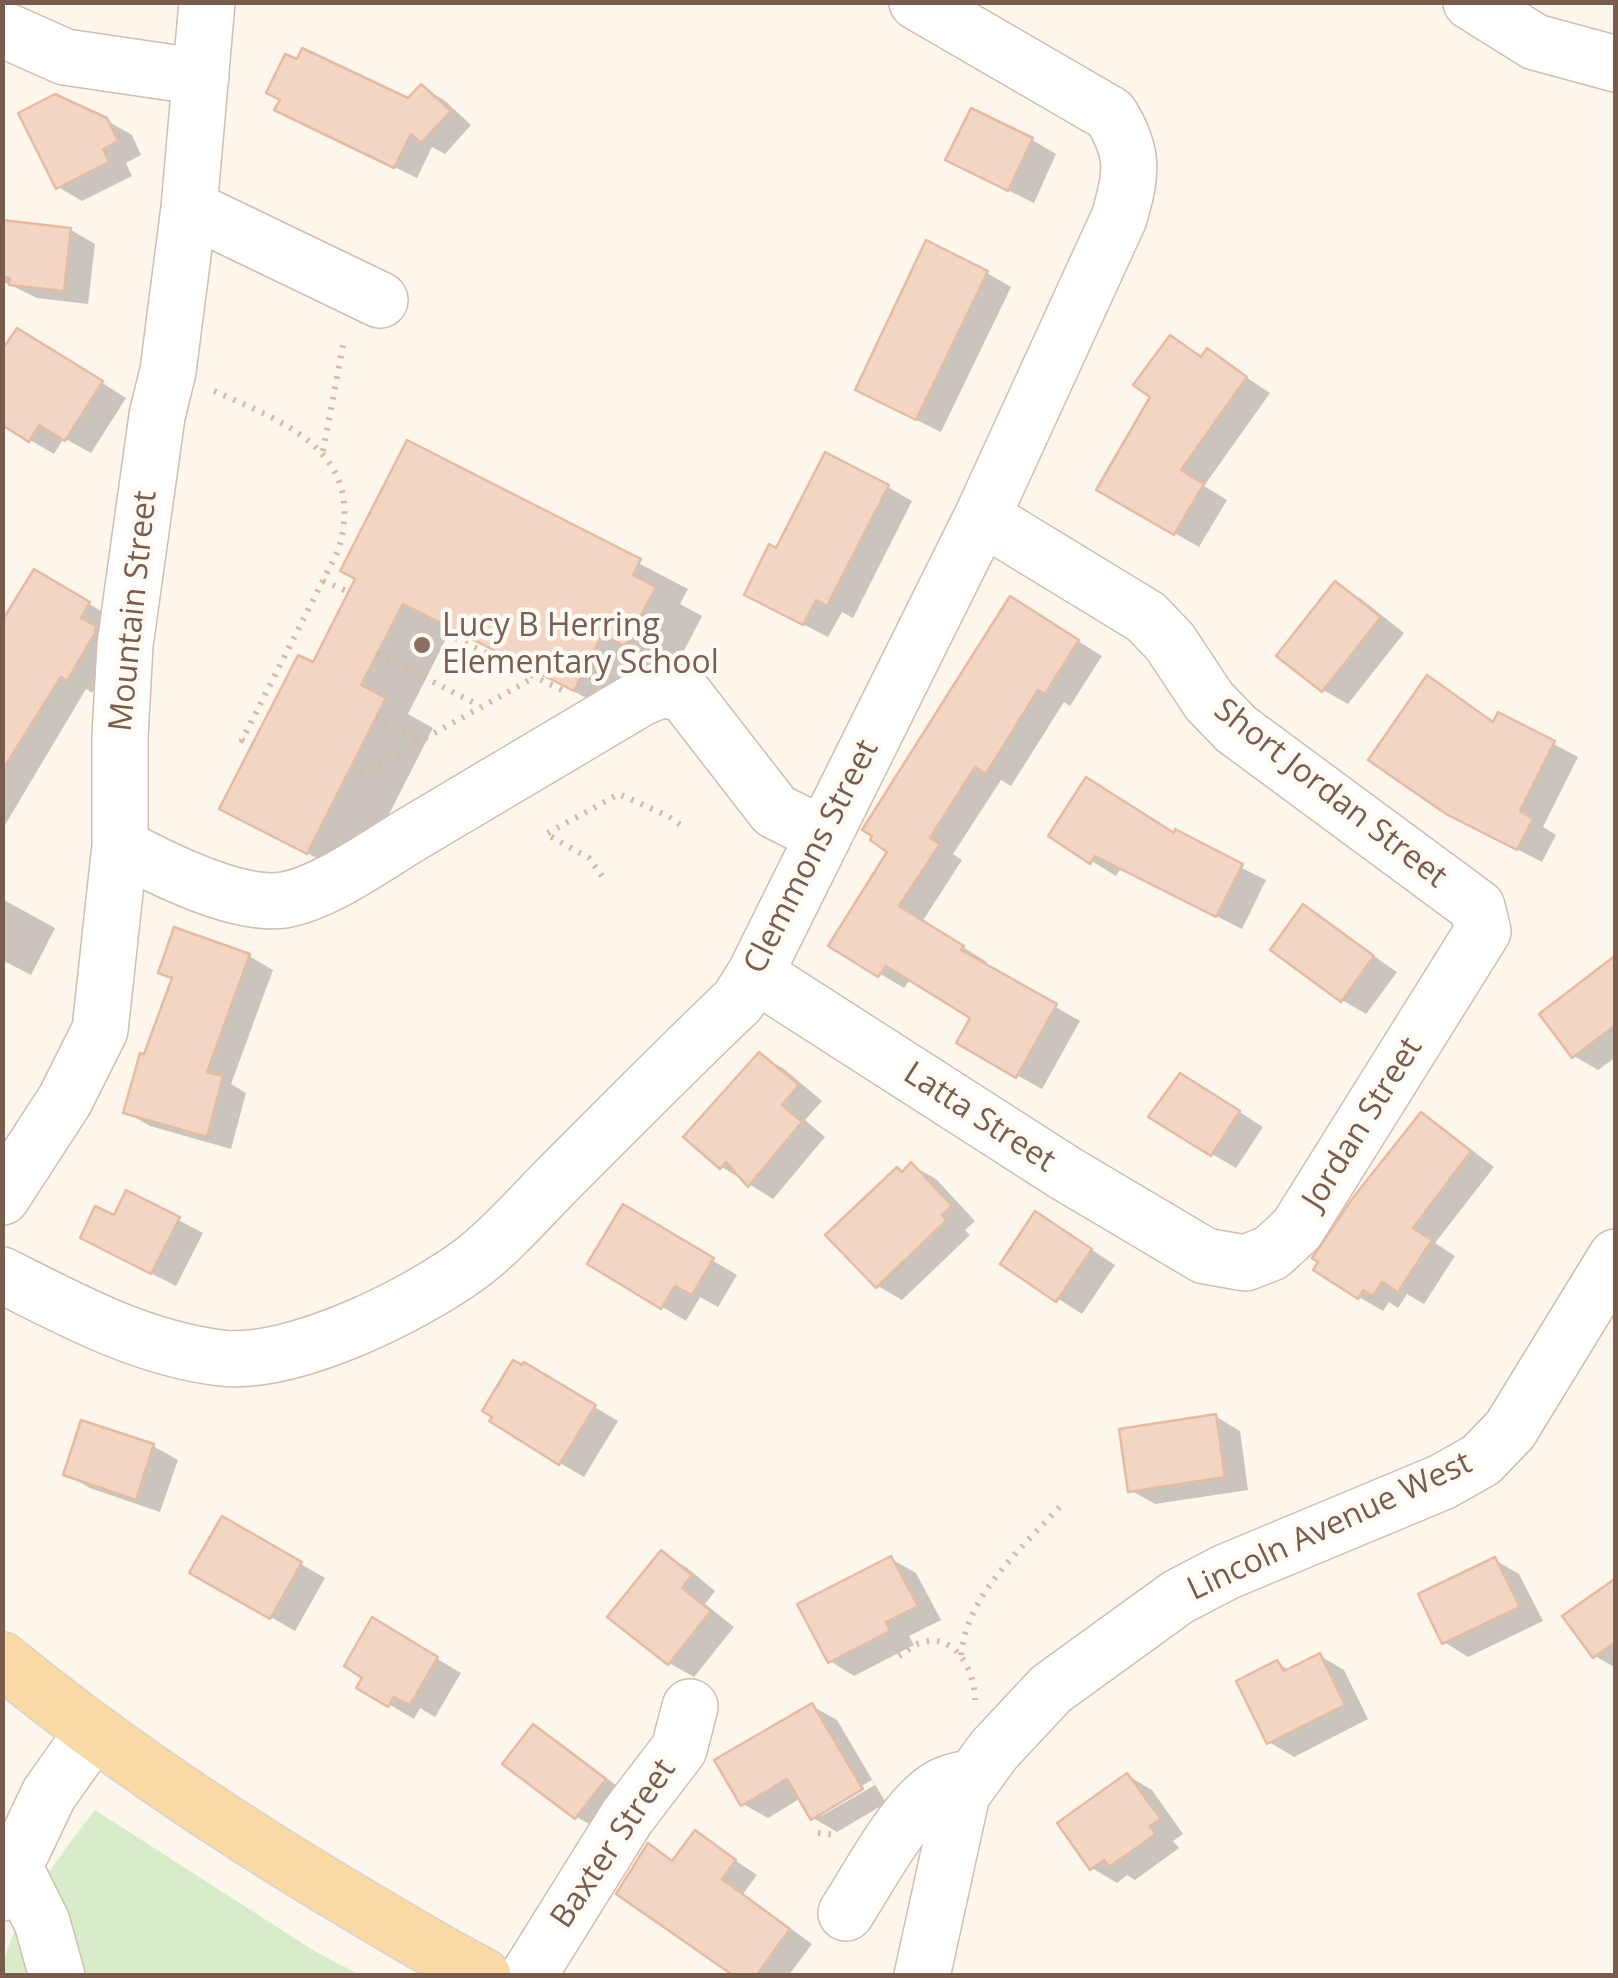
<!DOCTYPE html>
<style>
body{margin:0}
#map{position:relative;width:1618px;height:1978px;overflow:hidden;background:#fdf6ec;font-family:"Open Sans",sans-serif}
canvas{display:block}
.frame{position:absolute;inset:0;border:5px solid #7a5c4d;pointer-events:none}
</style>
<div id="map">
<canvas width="1618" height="1978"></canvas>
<div class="frame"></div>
</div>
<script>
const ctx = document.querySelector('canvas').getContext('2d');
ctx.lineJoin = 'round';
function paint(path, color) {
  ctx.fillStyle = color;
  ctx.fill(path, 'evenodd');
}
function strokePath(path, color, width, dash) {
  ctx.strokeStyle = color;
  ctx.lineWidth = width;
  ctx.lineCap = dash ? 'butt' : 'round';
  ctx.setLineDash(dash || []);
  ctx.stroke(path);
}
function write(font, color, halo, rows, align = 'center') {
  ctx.font = font + ' "Open Sans",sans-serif';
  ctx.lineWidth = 9;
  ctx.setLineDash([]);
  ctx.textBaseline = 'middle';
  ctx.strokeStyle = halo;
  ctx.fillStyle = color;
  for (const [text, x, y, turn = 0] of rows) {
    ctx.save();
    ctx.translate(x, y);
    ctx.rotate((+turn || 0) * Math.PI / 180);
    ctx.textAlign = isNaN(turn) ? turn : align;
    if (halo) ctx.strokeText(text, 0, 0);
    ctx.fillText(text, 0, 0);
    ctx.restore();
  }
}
paint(new Path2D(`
 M95,1810L316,1952L360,1975L3,1976C2,1930 67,1846 95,1810Z`), '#d8ecc9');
paint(new Path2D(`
 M422,87L444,100L471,125L445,154L432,147L417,178L300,122L283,100L409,101Z
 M106,120L132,135L141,155L126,163L132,176L82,201L58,187Z
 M1032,140L1056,154L1034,203L973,173Z
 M2,223L71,230L95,244L88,304L37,298L2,281Z
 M987,273L1011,287L941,432L882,403Z
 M1170,338L1203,358L1208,352L1270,393L1204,486L1227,500L1199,547L1100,490L1153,397Z
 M42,345L126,398L91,453L64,438L54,454L30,440Z
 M408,443L688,589L680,604L702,616L673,672L651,660L622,716L451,629L408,714L433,728L356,879L223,808L314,665L358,579Z
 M888,487L912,501L853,618L842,612L828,637L771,608L777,551Z
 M35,572L113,618L119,642L92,693L86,689L2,830V665Z
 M1336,584L1360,598L1404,633L1348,704L1323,690Z
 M1035,614L1102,656L1070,706L1064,702L1011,786L1001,780L953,854L962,860L922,922L987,962L984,966L1080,1021L1042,1089L959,1043L974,1017L911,978L904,988L832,945Z
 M1428,678L1495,723L1499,715L1578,757L1543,827L1556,835L1542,862L1474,827Z
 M1175,835L1266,880L1242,929L1121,868L1116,876L1051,836Z
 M2,899L55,928L31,975L2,960Z
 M1304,908L1397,972L1366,1014L1342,1000Z
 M249,956L273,970L231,1084L246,1093L231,1149L150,1126L126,1112L174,979L161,972Z
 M1616,961V1057L1598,1070L1574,1056Z
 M759,1055L784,1069L822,1101L805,1120L825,1137L773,1199L722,1167L686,1137Z
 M1205,1090L1263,1127L1236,1168L1212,1154Z
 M1421,1116L1446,1130L1494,1167L1435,1243L1455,1256L1424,1304L1407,1294L1398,1308L1389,1302L1383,1311L1359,1297L1321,1262Z
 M911,1165L936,1179L975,1221L965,1230L970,1235L902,1300L878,1286L903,1173Z
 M127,1193L203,1233L176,1286L107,1251L115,1218Z
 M624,1208L737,1275L718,1307L700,1297L686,1321L590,1264Z
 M1060,1229L1115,1265L1082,1314L1003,1263Z
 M525,1365L618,1421L584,1477L560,1463L523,1369Z
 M1215,1416L1240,1431L1248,1490L1155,1504L1130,1490Z
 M83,1423L153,1446L178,1460L160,1512L90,1488L66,1474Z
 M223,1519L325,1578L295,1631L193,1572Z
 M661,1553L686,1567L715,1591L705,1604L734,1627L694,1677L669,1663L611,1616Z
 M891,1559L916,1573L941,1620L909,1636L914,1645L854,1676L830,1661Z
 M1495,1560L1519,1574L1543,1621L1468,1657L1444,1642Z
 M1616,1581V1668L1595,1656Z
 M373,1621L461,1673L435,1717L420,1708L414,1719L360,1687L366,1677Z
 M1320,1656L1344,1670L1368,1719L1294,1757L1269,1742L1277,1663L1291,1671Z
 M812,1706L837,1720L886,1803L837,1832L813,1818L801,1798L768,1818L743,1804ZM872,1780L875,1785L821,1816V1810Z
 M534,1727L558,1741L629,1795L601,1831L577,1817L506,1764Z
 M1128,1776L1152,1790L1183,1834L1173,1841L1179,1848L1135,1880L1127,1875L1117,1883L1092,1868Z
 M695,1833L757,1875L743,1894L812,1944L788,1976H738L649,1847L674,1862Z`), '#0003');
const building = new Path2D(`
 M302,48L408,98L421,84L451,111L421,143L411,134L394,168L274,110L280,100L266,93L285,54L297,59Z
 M55,94L107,118L118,141L103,149L109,162L56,189L18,113Z
 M971,108L1033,138L1008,191L945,160Z
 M2,220L71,228L64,291L9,285L10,278L2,277Z
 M926,240L988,271L916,420L855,390Z
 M17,328L103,381L65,441L39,425L29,442L2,425V350Z
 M1170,335L1201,357L1207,348L1247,377L1181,470L1204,484L1174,535L1096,490L1150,397L1133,385Z
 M407,440L641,559L633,575L656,587L625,646L602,635L574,691L403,604L361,685L386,698L307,854L219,809L298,655L313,662L355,579L340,571Z
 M825,452L889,485L827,606L816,600L803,625L744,595L769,544L776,548Z
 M34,569L90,602L81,618L96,626L95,633L67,681L61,677L2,771V621Z
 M1335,581L1381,617L1322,692L1276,656Z
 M1010,596L1079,640L1045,694L1038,690L986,774L975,767L930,838L940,844L899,906L964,946L961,950L1057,1004L1016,1078L956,1043L970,1018L886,966L878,977L828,946L887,852L870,840L872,836L862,830Z
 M1427,675L1493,722L1498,712L1555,741L1520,811L1533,819L1517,850L1446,814L1368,760Z
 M1086,777L1174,833L1175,829L1243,864L1216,917L1095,856L1090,864L1048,836Z
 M1303,904L1374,956L1341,1002L1270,950Z
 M174,927L250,954L207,1072L223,1076L207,1137L123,1113L140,1053L144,1054L172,978L158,973Z
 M1616,955V1025L1572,1058L1539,1014Z
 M759,1052L799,1085L782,1105L802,1122L748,1187L726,1162L720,1169L683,1137Z
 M1180,1073L1240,1111L1211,1156L1148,1117Z
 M1421,1112L1471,1151L1413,1228L1432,1240L1398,1292L1382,1282L1373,1296L1363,1290L1358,1299L1313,1270L1318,1262L1312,1258L1352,1199Z
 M911,1162L952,1206L942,1215L947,1220L876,1288L825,1235L897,1167L902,1172Z
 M126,1190L180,1217L151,1274L80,1238L95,1206L114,1215Z
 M623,1204L714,1258L692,1295L675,1286L661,1309L587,1264Z
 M1035,1211L1092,1249L1056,1302L1000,1264Z
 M513,1360L522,1365L524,1362L596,1405L559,1465L489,1421L492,1417L482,1411Z
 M1216,1414L1225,1477L1128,1492L1119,1429Z
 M81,1420L154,1444L136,1500L63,1475Z
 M222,1516L302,1562L270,1619L189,1573Z
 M661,1550L692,1575L682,1588L711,1611L668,1665L607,1617Z
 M891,1556L918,1606L886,1622L890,1631L828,1663L797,1604Z
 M1495,1557L1520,1607L1442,1644L1418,1594Z
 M1616,1578V1642L1593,1658L1562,1616Z
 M372,1617L438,1657L410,1705L394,1697L388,1707L356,1688L362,1678L344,1666Z
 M1320,1653L1345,1705L1267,1744L1236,1681L1277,1660L1284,1671Z
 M812,1703L863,1789L811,1820L787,1779L741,1806L714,1760Z
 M533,1724L606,1779L575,1819L502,1764Z
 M1127,1773L1161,1819L1150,1826L1156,1834L1109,1867L1104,1860L1090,1870L1057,1823Z
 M695,1830L736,1860L722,1879L790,1929L756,1976H734L616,1894L648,1843L672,1861Z`);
paint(building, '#f3d5c3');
strokePath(building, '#e6bba3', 2.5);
const minor = new Path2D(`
 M1471,2L1535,42L1616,64
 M2,29L65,57L201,77
 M189,208L380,300
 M120,846C160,868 238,907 284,900C325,893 377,855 412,834C489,789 565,743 641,698L663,689L685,695L775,811L823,835
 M755,974L1065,1173L1205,1256L1245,1263L1271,1253L1297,1229L1483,931L1477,907L1236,729L1209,701L1170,642L1146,617L982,517
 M2,1197L65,1100L100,1030L120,846V737L125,645L157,416L168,371L189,208L207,2
 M2,1275C73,1311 141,1348 221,1358C293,1366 416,1305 473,1262C504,1238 532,1205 560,1177C619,1118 677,1059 738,1001L755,974L982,517L1119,218C1132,174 1135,153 1110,114L917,2
 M14,1866L42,1922L57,1976
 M2,1893L49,1794L93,1732
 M846,1913C868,1879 903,1812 936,1790C946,1782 961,1780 974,1777
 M528,1976L627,1817L679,1749L690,1707
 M922,1976L962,1794L994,1750L1051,1689L1178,1597L1226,1572L1442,1482L1481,1460L1510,1430L1616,1257`);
const major = new Path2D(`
 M2,1660C105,1745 216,1819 330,1888C381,1918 430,1949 483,1976`);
strokePath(minor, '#d1beb0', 58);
strokePath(major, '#dad1cd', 58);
strokePath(new Path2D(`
 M214,391C287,423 368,453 338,551L242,740L252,745
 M323,451L343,345
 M323,581L349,592
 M456,630L453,637L562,690
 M377,653L480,706
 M376,718L418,740
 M361,774L535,677
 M602,876L589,858L546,834L619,794L668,816L686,829
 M961,1655C967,1593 1023,1548 1062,1504
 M899,1656C905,1652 913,1645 920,1643C955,1631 975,1671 975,1700
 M818,1833L838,1835`), '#d9b8a5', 6, [2.5, 8]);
strokePath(minor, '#fff', 55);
strokePath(major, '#fbd9a5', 55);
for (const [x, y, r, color] of [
 [422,645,10,"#8d6e63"]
]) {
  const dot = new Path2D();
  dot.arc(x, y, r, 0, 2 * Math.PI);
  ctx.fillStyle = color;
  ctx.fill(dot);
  strokePath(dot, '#fffaf3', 4);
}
write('32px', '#7a5c4d', '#fffaf3', [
 ["Mountain Street",134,611,-84],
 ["Short Jordan Street",1330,794,38],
 ["Clemmons Street",812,857,-63],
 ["Latta Street",979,1118,33],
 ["Jordan Street",1363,1124,-58],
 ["Lincoln Avenue West",1330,1527,-25],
 ["Baxter Street",614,1844,-56]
]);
write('32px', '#785e54', '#fffaf3', [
 ["Lucy B Herring",442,627],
 ["Elementary School",442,664]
], 'left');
</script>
